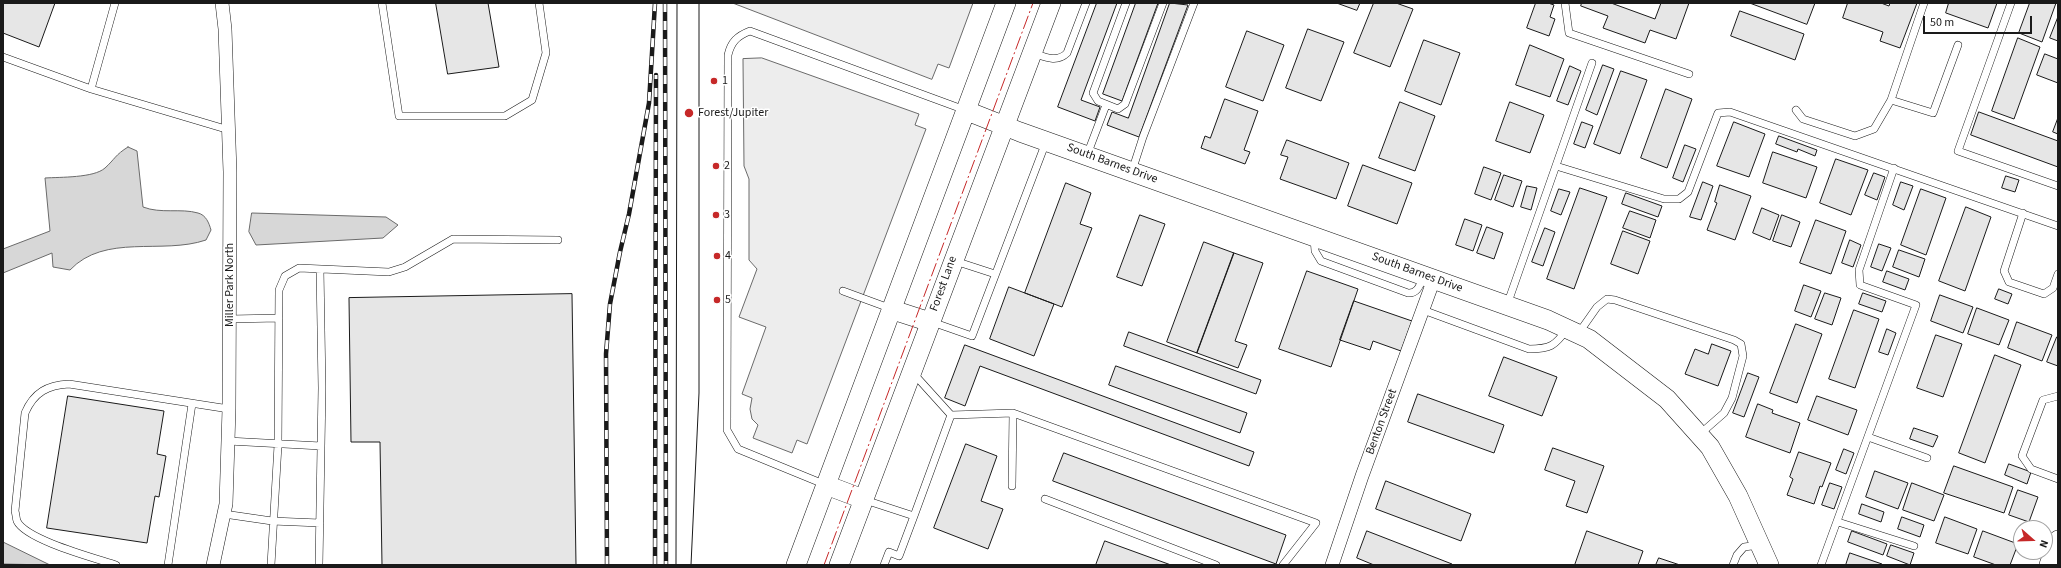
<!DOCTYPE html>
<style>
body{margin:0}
#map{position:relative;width:2061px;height:568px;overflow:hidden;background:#fff;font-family:"Source Sans 3",sans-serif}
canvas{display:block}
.frame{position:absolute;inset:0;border:4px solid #1a1a1a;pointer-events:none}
.north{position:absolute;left:2013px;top:520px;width:40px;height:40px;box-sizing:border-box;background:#fff;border:1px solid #a3a3a3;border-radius:50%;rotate:110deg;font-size:11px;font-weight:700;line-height:16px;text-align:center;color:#1a1a1a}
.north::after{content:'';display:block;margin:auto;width:14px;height:18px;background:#c62828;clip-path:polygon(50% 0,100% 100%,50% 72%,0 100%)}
.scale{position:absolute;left:1923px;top:16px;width:109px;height:18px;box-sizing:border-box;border:2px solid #1a1a1a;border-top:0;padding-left:5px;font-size:12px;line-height:14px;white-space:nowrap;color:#1a1a1a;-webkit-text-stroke:3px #fff;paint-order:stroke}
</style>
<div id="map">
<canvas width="2061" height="568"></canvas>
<div class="frame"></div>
<div class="north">N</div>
<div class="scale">50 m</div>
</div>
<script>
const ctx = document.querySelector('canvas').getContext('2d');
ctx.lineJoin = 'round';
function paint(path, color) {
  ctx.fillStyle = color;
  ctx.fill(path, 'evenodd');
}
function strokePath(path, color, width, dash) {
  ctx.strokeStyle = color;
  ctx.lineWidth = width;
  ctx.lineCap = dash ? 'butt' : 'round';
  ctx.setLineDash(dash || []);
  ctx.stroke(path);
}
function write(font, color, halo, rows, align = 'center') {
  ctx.font = font + ' "Source Sans 3",sans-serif';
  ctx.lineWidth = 3;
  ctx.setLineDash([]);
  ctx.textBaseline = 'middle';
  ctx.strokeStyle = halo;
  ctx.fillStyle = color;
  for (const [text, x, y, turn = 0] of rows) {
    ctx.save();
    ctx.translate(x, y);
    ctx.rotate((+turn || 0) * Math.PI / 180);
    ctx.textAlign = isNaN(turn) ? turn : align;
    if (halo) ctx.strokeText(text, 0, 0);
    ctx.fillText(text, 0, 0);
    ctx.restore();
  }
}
const built = new Path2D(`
 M733,3H973L949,68L938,64L932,79Z
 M762,58L919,114L915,125L926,129L807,444L797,440L792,453L753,438L758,425L752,419L750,409L752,398L742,394L766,327L739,317L757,269L749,260V179L744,166L743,59Z`);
paint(built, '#ededed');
strokePath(built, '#6a6a6a', 1);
const water = new Path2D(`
 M128,147L137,151L143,207C161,214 181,208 198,213C206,215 209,223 211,230L206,240C162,255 105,233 70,270L53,267L52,253L3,273V249L50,231L45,178C60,177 94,178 105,168C115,159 115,155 128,147Z
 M252,213L386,217L398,225L383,238L256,245L249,232Z
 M3,542L50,565L3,564Z`);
paint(water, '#d7d7d7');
strokePath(water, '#6a6a6a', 1);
const building = new Path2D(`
 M3,3H55L39,47L3,33Z
 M436,3H488L499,67L448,74Z
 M1097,3H1117L1081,100L1100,107L1095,121L1058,107Z
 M1136,3H1158L1122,101L1103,94Z
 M1170,3L1188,5L1139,137L1107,125L1112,112L1128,118Z
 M1337,3H1360L1357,10Z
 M1374,3H1396L1413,9L1390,67L1354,53Z
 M1536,3H1548L1554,5L1550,17L1555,19L1549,36L1527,28Z
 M1582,3H1611L1655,19L1661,3H1689L1676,39L1650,30L1645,43L1603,28L1608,16L1581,6Z
 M1750,3H1815L1807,24Z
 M1848,3H1881L1889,6L1890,3H1917L1900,48L1880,41L1883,32L1843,18Z
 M1949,3H1997L1988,28L1946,13Z
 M2030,3H2056L2042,42L2019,33Z
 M1740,11L1804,34L1795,60L1731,36Z
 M2058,17V41L2050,38Z
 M1308,29L1344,42L1321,101L1286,88Z
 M1247,31L1284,45L1263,101L1226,87Z
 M2018,38L2040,47L2014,119L1992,111Z
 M1424,40L1460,53L1441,105L1405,91Z
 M1530,45L1564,59L1550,97L1516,85Z
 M2045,54L2058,59V83L2037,75Z
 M1603,65L1614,69L1597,115L1586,110Z
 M1570,66L1581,71L1568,105L1557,101Z
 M1621,71L1647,80L1620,154L1594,144Z
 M1666,89L1692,99L1667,168L1641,158Z
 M1225,99L1258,111L1244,150L1250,152L1245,164L1201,148L1205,136L1210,138Z
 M1400,102L1435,116L1415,171L1379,158Z
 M1510,102L1544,115L1530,153L1496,141Z
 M1979,112L2058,141V167L1971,135Z
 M2058,118V134L2053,132Z
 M1582,122L1593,126L1585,148L1574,144Z
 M1734,122L1765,134L1749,177L1717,166Z
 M1779,136L1817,150L1815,156L1798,149L1797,152L1776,144Z
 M1287,140L1349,163L1336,199L1280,179L1288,157L1281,155Z
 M1685,145L1696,149L1683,182L1673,178Z
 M1773,152L1817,167L1806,198L1763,183Z
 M1836,159L1868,170L1851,215L1820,203Z
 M1363,165L1412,183L1397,224L1348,206Z
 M1484,167L1501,173L1491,200L1475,194Z
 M1874,173L1885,177L1877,200L1865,195Z
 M1504,175L1522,181L1513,207L1495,200Z
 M2006,176L2019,180L2015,192L2002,188Z
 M1703,182L1713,186L1701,220L1690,217Z
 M1901,182L1913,186L1904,210L1893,205Z
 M1066,183L1091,193L1080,224L1092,228L1062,307L1025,293Z
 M1720,185L1751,196L1735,240L1707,230L1717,203L1715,202Z
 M1527,186L1537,188L1531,210L1521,207Z
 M1580,188L1607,197L1574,289L1547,279Z
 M1559,189L1570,192L1561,215L1551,211Z
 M1921,189L1946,198L1926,255L1901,245Z
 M1626,193L1662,206L1658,217L1622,204Z
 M1966,207L1991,217L1965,291L1939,281Z
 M1762,208L1779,215L1770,240L1753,233Z
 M1630,211L1656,220L1650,238L1623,228Z
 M1140,215L1165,224L1142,286L1117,277Z
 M1782,215L1800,222L1791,247L1773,241Z
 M1465,219L1482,225L1473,251L1456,245Z
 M1816,220L1846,231L1831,274L1800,263Z
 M1487,227L1503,233L1494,259L1477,253Z
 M1545,228L1555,232L1543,266L1532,262Z
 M1623,231L1650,241L1638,274L1611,264Z
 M1850,240L1861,245L1853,267L1842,263Z
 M1204,242L1234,253L1197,353L1167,342Z
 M1879,244L1891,248L1882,271L1871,267Z
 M1899,250L1925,259L1919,277L1893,267Z
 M1234,253L1263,263L1235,341L1247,345L1238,368L1197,353Z
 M1307,271L1358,289L1331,367L1279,349Z
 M1887,271L1909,279L1905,290L1883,282Z
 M1804,285L1821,291L1811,317L1795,311Z
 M1009,287L1054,304L1034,356L990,339Z
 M1999,289L2012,294L2008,304L1995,299Z
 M1825,293L1841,298L1832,325L1815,319Z
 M1863,293L1886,301L1882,312L1859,304Z
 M572,294L576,565H382L380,442H351L349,298Z
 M1940,295L1973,307L1963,333L1931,321Z
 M1354,301L1412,321L1401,351L1373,341L1370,350L1340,340Z
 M1977,308L2009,320L1999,345L1968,334Z
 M1854,310L1879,319L1855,388L1829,379Z
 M2017,322L2052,335L2042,361L2008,348Z
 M1796,324L1822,334L1797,403L1770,393Z
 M1887,329L1896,333L1888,355L1879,352Z
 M1129,332L1261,380L1256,394L1124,346Z
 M1936,335L1962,344L1943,397L1917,388Z
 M2057,337H2058V366L2047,362Z
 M1712,344L1731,351L1718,386L1685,374L1695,349L1708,354Z
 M965,345L1254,452L1249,466L980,366L965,406L945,398Z
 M1995,355L2021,365L1985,463L1959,453Z
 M1504,357L1557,377L1542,416L1489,396Z
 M1116,366L1247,413L1240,433L1109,385Z
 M1748,373L1759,377L1744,417L1733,413Z
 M1418,394L1504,425L1494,453L1408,422Z
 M68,396L164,411L157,454L166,456L159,497L155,496L147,543L47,528Z
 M1817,396L1857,410L1848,435L1808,420Z
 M1758,404L1773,410L1772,413L1800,423L1790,453L1746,437Z
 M1914,428L1938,436L1933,447L1910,439Z
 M966,444L997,456L981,501L1003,509L988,549L934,528Z
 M1553,448L1604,466L1587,513L1566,506L1575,481L1545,470Z
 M1844,449L1854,453L1846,474L1836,470Z
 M1799,452L1831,463L1822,487L1820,486L1814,504L1787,495L1793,479L1790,477Z
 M1064,453L1286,535L1276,564L1053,481Z
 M2009,464L2031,472L2027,484L2005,475Z
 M1954,466L2013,487L2004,513L1944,493Z
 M1875,471L1908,483L1898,509L1866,497Z
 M1386,481L1471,514L1461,541L1376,509Z
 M1830,483L1842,487L1834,509L1822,505Z
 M1912,483L1944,495L1934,521L1903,510Z
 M2018,490L2038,497L2029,522L2009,515Z
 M1862,504L1884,512L1881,522L1859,514Z
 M1902,517L1924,525L1920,537L1898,529Z
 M1945,517L1977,529L1968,554L1936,543Z
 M1367,531L1452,564V565H1374L1357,558Z
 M1587,531L1643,551L1638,565H1575Z
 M1852,531L1887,544L1883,555L1848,542Z
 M1983,531L2018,544L2010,565H1996L1974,557Z
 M1105,541L1171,565H1096Z
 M1891,545L1914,553L1910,565L1887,556Z
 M1850,553L1882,564V565H1846Z
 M1659,558L1680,565H1656Z`);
paint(building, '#e6e6e6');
strokePath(building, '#1a1a1a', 1);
const lane = new Path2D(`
 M115,3L91,89L229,130
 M382,3L399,116H505L532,100L546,53L539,3
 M1126,3L1093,93L1098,101L1118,109L1125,104L1163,3
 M1565,3L1569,33L1689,74
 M1924,3L1891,100L1933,113L1958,45
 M2011,3L1958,151L2058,186
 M1033,53C1045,57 1057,63 1067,53L1086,3
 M3,57L91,89
 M1796,110L1803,119L1855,136L1874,129L1891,100
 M1087,155L1106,105
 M1556,166L1664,199H1679L1688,192L1718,113L1730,112L2058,226
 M1132,171L1143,137L1194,3
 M2023,213L2004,271L2009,282L2044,294L2053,288L2058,274
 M1314,238L1315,251L1321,261L1408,293C1418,294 1420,284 1424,276
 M955,261L995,274
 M843,291L892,309
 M1507,305L1592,63
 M1423,310L1529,349C1550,349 1555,346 1567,329
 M230,319L279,318
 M932,322L972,336L1046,142
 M1578,334L1597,307L1607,299L1615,300L1734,340L1741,344L1743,356L1732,398L1724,413L1700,434
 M2058,396L2043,400L2022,456L2031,469L2058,479
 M951,415L1013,413L1316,523L1283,565
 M1868,437L1927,458
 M228,441L321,446
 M826,485L738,449L727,430L728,55C731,42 737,36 750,31L965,110
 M1012,486L1013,413
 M1045,499L1216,565
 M865,500L914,516L951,415L913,373
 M224,514L272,521L320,523
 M1838,522L1914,546
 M116,565C95,558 26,540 17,521C16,518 16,514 15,511L25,413C34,392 48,385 69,384L229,409
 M168,565L192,404
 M271,565L278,445L279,290L285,276L299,268L389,272L405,267L453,239L558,240
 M319,565L322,388L320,269
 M884,565L889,552L899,556L914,516
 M1733,565L1737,555L1744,547L1759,545
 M1821,565L1916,305L1860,285L1859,270L1894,168`);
const street = new Path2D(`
 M213,565L226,504L229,409L230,172L225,29L222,3
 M1332,565L1362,476L1434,279`);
const secondary = new Path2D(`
 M967,111L1020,132L1548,320L1589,339L1667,399L1710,447L1738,496L1769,565
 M893,310L930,322
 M826,485L863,499
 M796,565L1006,3
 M839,565L1051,3
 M2049,565L2058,540`);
strokePath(lane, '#1a1a1a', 8);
strokePath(street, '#1a1a1a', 14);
strokePath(secondary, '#1a1a1a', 20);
strokePath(lane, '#fff', 7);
strokePath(street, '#fff', 13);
strokePath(secondary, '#fff', 19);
strokePath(new Path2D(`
 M676,565L677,3
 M691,565L699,393V3`), '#1a1a1a', 1);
const rail = new Path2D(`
 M665,3L666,565
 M607,565L606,354L610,304L620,252L629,214L649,103L655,3
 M655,565L656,75`);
strokePath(rail, '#1a1a1a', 4.5);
strokePath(rail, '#fff', 3, [9]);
strokePath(new Path2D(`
 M824,565L1033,3`), '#c62828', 1, [14, 3, 2, 3]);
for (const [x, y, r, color] of [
 [714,81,4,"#c62828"],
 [689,113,5,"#c62828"],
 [716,166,4,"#c62828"],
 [716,215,4,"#c62828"],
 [717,256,4,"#c62828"],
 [717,300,4,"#c62828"]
]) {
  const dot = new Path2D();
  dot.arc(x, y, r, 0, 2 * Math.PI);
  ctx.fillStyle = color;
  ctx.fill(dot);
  strokePath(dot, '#fff', 1.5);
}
write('12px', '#1a1a1a', '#fff', [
 ["1",722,81],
 ["Forest/Jupiter",698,113],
 ["2",724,166],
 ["3",724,215],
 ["4",725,256],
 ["5",725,300]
], 'left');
write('12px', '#1a1a1a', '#fff', [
 ["South Barnes Drive",1112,164,20],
 ["South Barnes Drive",1417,273,20],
 ["Forest Lane",944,284,-70],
 ["Miller Park North",230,285,-90],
 ["Benton Street",1382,422,-70]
]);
</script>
